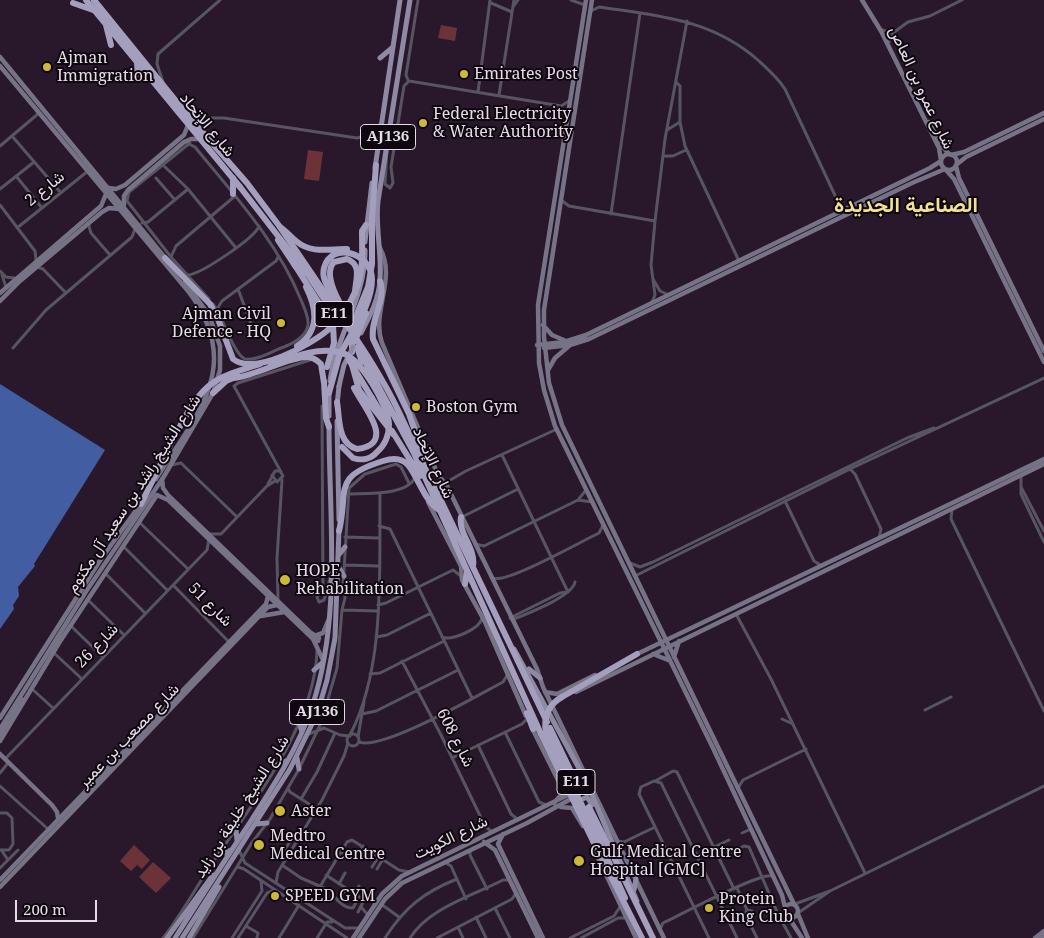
<!DOCTYPE html>
<meta charset="utf-8">
<style>
body{margin:0}
#map{position:relative;width:1044px;height:938px;overflow:hidden;background:#29182c;font-family:"Noto Serif",serif}
canvas{display:block}
.scale{position:absolute;left:15px;top:900px;width:82px;height:22px;box-sizing:border-box;border:2px solid #e7dbe9;border-top:0;padding-left:6px;font-size:15px;line-height:18px;white-space:nowrap;color:#e7dbe9;-webkit-text-stroke:4px #0e070f;paint-order:stroke}
</style>
<div id="map">
<canvas width="1044" height="938"></canvas>
<div class="scale">200 m</div>
</div>
<script>
const ctx = document.querySelector('canvas').getContext('2d');
ctx.lineJoin = 'round';
function paint(path, color) {
  ctx.fillStyle = color;
  ctx.fill(path, 'evenodd');
}
function strokePath(path, color, width, dash) {
  ctx.strokeStyle = color;
  ctx.lineWidth = width;
  ctx.lineCap = dash ? 'butt' : 'round';
  ctx.setLineDash(dash || []);
  ctx.stroke(path);
}
function write(font, color, halo, rows, align = 'center') {
  ctx.font = font + ' "Noto Serif",Vazirmatn,serif';
  ctx.lineWidth = 4;
  ctx.setLineDash([]);
  ctx.textBaseline = 'middle';
  ctx.strokeStyle = halo;
  ctx.fillStyle = color;
  for (const [text, x, y, turn = 0] of rows) {
    ctx.save();
    ctx.translate(x, y);
    ctx.rotate((+turn || 0) * Math.PI / 180);
    ctx.textAlign = isNaN(turn) ? turn : align;
    if (halo) ctx.strokeText(text, 0, 0);
    ctx.fillText(text, 0, 0);
    ctx.restore();
  }
}
paint(new Path2D(`
 M441,25L457,28L455,41L438,38Z
 M308,150L323,152L319,181L304,179Z
 M134,845L150,860L142,869L137,865L131,871L120,861Z
 M153,862L171,878L156,893L139,877Z`), '#6b3337');
paint(new Path2D(`
 M0,384L105,450L34,564L35,566L18,587L19,596L13,605L14,609L0,629Z`), '#435da3');
strokePath(new Path2D(`
 M571,0L585,5
 M491,3L512,12
 M513,7L518,0
 M591,11L599,7C659,16 712,19 759,61C769,70 778,78 785,89L840,206L839,213
 M883,30L892,33
 M889,42L893,33L908,22L930,16L962,0
 M408,80L406,75L418,0
 M409,81L561,106L569,101
 M163,82L157,64L158,54L220,0
 M676,82L680,86V122L685,146L739,261
 M478,92L490,0
 M499,95L514,0
 M189,113L203,118H224L357,138L371,134L380,124
 M667,130L680,122
 M12,136L61,193
 M185,142L195,147C234,195 277,241 301,300C304,307 309,317 308,325C306,337 294,343 284,347C272,351 257,361 245,359C233,353 223,317 213,304
 M190,143L129,192L127,201L171,257L209,299
 M0,146L39,113
 M387,150L385,184L390,188L393,183L391,167L404,86L409,81
 M664,156H673L686,150
 M163,165L188,189L236,248
 M16,176L42,208
 M156,178L175,200
 M0,189L34,162
 M561,200L569,206L655,221
 M0,205L35,251L36,260
 M611,214L640,13
 M88,223L91,233L110,255
 M142,223L148,222L188,189
 M17,228L88,171
 M171,257L176,246L235,196
 M37,267L43,269L65,292
 M0,271L6,277L14,278
 M2,275L6,287
 M188,275C201,274 255,238 259,226
 M653,279L660,291L669,295
 M238,289L253,329L267,326
 M652,302L655,295L651,265L655,221L665,139L687,21
 M217,309L222,301L276,261L278,257
 M13,348L46,310L132,237L135,229
 M322,406L323,589L317,597L319,602L324,600L330,579
 M502,455L568,592
 M171,465L181,463L237,517
 M850,469L855,474L881,529L879,538
 M281,472L234,386L238,383L310,360
 M1021,476V487L1044,531
 M445,483L466,471L557,429
 M268,484L275,471H280L283,476L277,482L272,475
 M1021,488V494L1044,542
 M348,494C364,493 408,496 415,477
 M578,500L592,502
 M785,501L814,561L822,566
 M952,509L951,519L1044,711
 M462,517L518,489
 M139,522L188,569
 M379,526L390,529L472,698
 M210,534H221L267,486L275,481
 M345,537L379,538
 M475,544L484,546L578,500L586,490
 M123,546L167,590
 M630,563L640,567L653,562L907,438L934,428
 M345,565L378,566
 M105,573L145,613
 M635,576L850,469L1044,378
 M493,578C506,584 582,541 599,533L603,525
 M173,585L229,642
 M88,600L124,635
 M278,600L277,558L282,480
 M378,605L386,603L453,570L461,576
 M342,610L377,611
 M736,614L771,679L865,873
 M510,618L560,593L568,592
 M512,620C526,614 572,597 575,582
 M71,626L103,657
 M376,637L387,635L431,613
 M442,637C452,641 480,629 482,618
 M54,653L82,679
 M402,661L441,735L485,826L492,832
 M370,674L380,673L444,641
 M32,689L53,708
 M925,710L951,697
 M362,714L376,711L458,670
 M782,719L793,724
 M505,732L539,802L546,805
 M309,734L324,728L340,735L350,736
 M347 740a6 6 0 1 1 12 0a6 6 0 1 1-12 0Z
 M350,735C386,666 379,569 380,493
 M358,737L364,702
 M359,742C382,751 478,695 503,682L508,674
 M478,745L511,814L517,819
 M452,758L522,724L527,719
 M5,759L207,550L209,539
 M0,773L8,763
 M657,780L673,771L677,772L734,889
 M0,786L49,830
 M288,788L290,792L317,809
 M738,788L743,780L806,749
 M301,799L317,772L335,733
 M0,813H7L12,818L13,844L9,850H0
 M742,833L751,829
 M617,841L624,842L655,827
 M239,850L245,863L345,928H358
 M2,851L8,860
 M284,851L296,832L302,835
 M470,851V855L487,889
 M341,852L354,858L363,846
 M697,855L729,840
 M719,858L744,846L749,847L778,914L791,938
 M444,862L451,866L466,899
 M282,865L301,878L331,891C335,898 342,908 353,908L359,897
 M238,867L244,869L347,938
 M372,867L379,856
 M0,868L18,850
 M377,869L383,859
 M326,875L364,900L358,912
 M276,883L278,872L322,800L344,756L348,743
 M339,884L345,873
 M321,885L347,842L352,840L399,870L409,872
 M737,888L747,910L752,911
 M354,894L359,886
 M338,901L346,888
 M381,904L399,917
 M795,904L830,891L1044,786
 M361,907L368,915
 M495,908L510,938
 M747,910L745,914L757,938
 M798,913L830,891
 M476,917L486,938
 M246,926L258,933L257,938
 M458,927L463,938
 M660,929L663,923C680,915 760,872 772,876
 M163,938C181,915 195,889 211,865C251,806 315,725 317,651
 M193,938L251,844L270,819L299,769L321,723L337,668L342,610L345,598L343,587L349,488L365,474L396,464L401,467L409,483
 M232,938L262,891L261,881
 M238,938L267,893L275,890
 M279,938L299,905
 M317,938L327,922H332L331,919
 M385,938C404,908 424,892 457,879
 M410,938C429,908 472,896 503,880H510
 M437,938L512,899L516,893
 M570,938L614,916L620,907
 M581,938L618,918H626
 M709,938L639,794L641,787L654,781L661,783L737,938`), '#575561', 3);
strokePath(new Path2D(`
 M586,0L538,305L539,363L544,390L555,426L712,746L782,895L785,907
 M592,0L544,310V337L549,383L562,425L794,904
 M862,0L881,31L939,148L941,161
 M0,57L166,259
 M0,66L188,291C245,366 197,413 156,479
 M929,122L942,146L949,154
 M941 162a8 8 0 1 1 16 0a8 8 0 1 1-16 0Z
 M951,155L964,152L1044,113
 M956,165L966,157L1044,119
 M956,166L959,178L1044,351
 M946,170L954,179L1044,362
 M109,188L116,189L125,185L184,135L188,125
 M124,205V196L128,190L184,142L191,139H200
 M380,248C397,279 371,312 382,343L438,475L447,486L537,669L543,687L664,938
 M0,293L101,206L106,194
 M0,301L20,281L102,212L109,208L119,209
 M543,325L552,335L566,341
 M537,345L564,342L586,335L930,168L941,161
 M544,348L570,345L589,339L912,183L945,169
 M548,370L555,358L569,346
 M162,479L163,488L168,495L311,633L319,638L318,641L314,640
 M428,502L461,566L462,580L485,622L526,716
 M261,616L284,612
 M317,635L323,633L328,621
 M653,654L668,660
 M635,655L1044,459
 M674,657L679,641
 M545,692L557,694L595,675
 M576,692L1044,464
 M0,718L101,559L142,502
 M532,728L562,788L561,795L554,803
 M0,729L87,590L163,478L213,393L220,370V346L209,315L185,282
 M0,735L21,699
 M0,741L59,643L157,495L168,500L313,639L323,660
 M0,754L52,805L57,812L58,818
 M561,807L572,808L583,826
 M503,834L498,844L543,938
 M484,842L495,850L538,938
 M594,849L636,938
 M0,880L266,604L268,596
 M0,887L268,607L277,605
 M784 911a7 7 0 1 1 14 0a7 7 0 1 1-14 0Z
 M798,914L808,938
 M789,918L802,938
 M353,938L382,894L402,876L576,791L583,790L592,794
 M359,938L385,899L402,883L527,823L578,795L584,788L585,779
 M1035,938L1044,931
 M1041,938L1044,936`), '#767386', 4.5);
strokePath(new Path2D(`
 M380,58L393,47
 M375,168L400,0
 M365,242L372,183
 M361,333C370,316 379,299 380,279C382,253 375,227 378,201L410,0
 M330,381C336,336 366,297 365,250
 M337,405L339,386
 M329,416V390
 M337,421L339,520
 M338,556L345,547
 M338,566L344,576
 M514,649L587,783L637,901
 M529,669L540,678
 M314,670L323,662
 M299,722L302,732
 M297,758L299,769
 M277,765L288,760
 M569,788L580,781L578,773
 M576,802L587,797L592,805
 M256,824L267,823
 M236,829L237,841
 M217,856L231,850
 M634,890L636,879
 M167,938L213,875
 M175,938C198,902 221,866 245,830C270,791 297,751 312,707C342,616 329,518 329,425
 M182,938L290,769L317,714L327,680L335,638L339,529
 M189,938L219,887`), '#8e8aa3', 5);
strokePath(new Path2D(`
 M86,0L240,187
 M94,0L184,111L247,183L280,227L335,308
 M73,3L93,10
 M106,25L111,45
 M137,62L138,79
 M233,178V194
 M278,240L296,267
 M165,258L210,304L218,319L233,359C255,376 310,345 328,330C339,320 349,306 355,292C364,273 362,252 362,231L366,225
 M380,281C387,299 370,319 373,339L409,414L423,454
 M355,341L366,313
 M297,346C320,331 317,309 306,287
 M357,347L362,362
 M352,352V326L368,287L372,264V219L376,165
 M352,365L359,390L394,435
 M234,378C258,375 288,357 307,357C313,357 317,360 321,364L324,383
 M324,381L326,418L329,427
 M213,393L226,381L238,376
 M329,393L339,357
 M372,398L386,421
 M337,402C340,419 337,443 357,449C398,444 362,405 354,388
 M392,431L420,476
 M416,448L429,477
 M413,451L541,734
 M435,488L547,722
 M141,504L170,445
 M461,517C458,534 476,548 473,566
 M339,531C349,490 331,477 383,461C392,458 401,457 408,465C419,479 424,500 439,510
 M465,584L467,572
 M562,697L637,654
 M527,713L533,729
 M603,835L653,938
 M597,836L625,898
 M593,841L642,938`), '#a49fbd', 6);
strokePath(new Path2D(`
 M339,386L344,365L353,347`), '#8e8aa3', 5);
strokePath(new Path2D(`
 M240,187L309,276L336,317
 M280,227C286,231 290,236 296,241C311,254 329,249 347,249
 M294,264L333,325L334,343L327,367
 M355,293C355,281 363,265 347,259L334,262C320,277 346,313 355,329
 M362,356L413,451
 M339,357C350,333 372,307 372,279C371,252 331,241 324,268C320,283 336,294 335,308C352,332 369,357 383,382C396,403 405,426 416,448
 M349,360L372,398
 M271,365C293,357 318,346 342,353C361,358 388,406 389,424C389,435 385,445 377,452C371,459 362,461 353,458L342,447
 M170,445C182,424 193,396 214,382C227,373 245,369 260,364
 M562,697C549,704 543,717 546,732L597,836
 M550,728L574,778
 M541,734L593,841
 M589,807L603,835`), '#a49fbd', 6);
for (const [x, y, r, color] of [
 [47,67,5,"#ceb837"],
 [464,74,5,"#ceb837"],
 [423,123,5,"#ceb837"],
 [281,323,5,"#ceb837"],
 [416,407,5,"#ceb837"],
 [285,580,6,"#ceb837"],
 [280,811,6,"#ceb837"],
 [259,845,6,"#ceb837"],
 [579,861,6,"#ceb837"],
 [275,896,5,"#ceb837"],
 [709,908,5,"#ceb837"]
]) {
  const dot = new Path2D();
  dot.arc(x, y, r, 0, 2 * Math.PI);
  ctx.fillStyle = color;
  ctx.fill(dot);
  strokePath(dot, '#0e070f', 2);
}
for (const [x, y, w] of [
 [388,137,55],
 [334,314,38],
 [317,712,55],
 [576,782,38]
]) {
  const box = new Path2D();
  box.roundRect(x - w / 2, y - 12.5, w, 25, 4);
  ctx.fillStyle = '#0e070f';
  ctx.fill(box);
  strokePath(box, '#e7dbe9', 1);
}
write('bold 15px', '#e7dbe9', null, [
 ["AJ136",388,137],
 ["E11",334,314],
 ["AJ136",317,712],
 ["E11",576,782]
]);
write('16px', '#e7dbe9', '#0e070f', [
 ["Ajman",57,58],
 ["Immigration",57,76],
 ["Emirates Post",474,74],
 ["Federal Electricity",433,114],
 ["& Water Authority",433,132],
 ["Ajman Civil",271,314,"right"],
 ["Defence - HQ",271,332,"right"],
 ["Boston Gym",426,407],
 ["HOPE",296,571],
 ["Rehabilitation",296,589],
 ["Aster",291,811],
 ["Medtro",270,836],
 ["Medical Centre",270,854],
 ["Gulf Medical Centre",590,852],
 ["Hospital [GMC]",590,870],
 ["SPEED GYM",285,896],
 ["Protein",719,899],
 ["King Club",719,917]
], 'left');
write('16px', '#e7dbe9', '#0e070f', [
 ["شارع عمرو بن العاص",921,88,65],
 ["شارع الإتحاد",207,125,51],
 ["شارع 2",45,189,-39],
 ["شارع الإتحاد",433,463,65],
 ["شارع الشيخ راشد بن سعيد آل مكتوم",134,494,-57],
 ["شارع 51",210,605,45],
 ["شارع 26",97,646,-46],
 ["شارع مصعب بن عمير",129,736,-46],
 ["شارع 608",455,738,63],
 ["شارع الشيخ خليفة بن زايد",242,807,-58],
 ["شارع الكويت",451,838,-26]
]);
write('bold 21px', '#f0e193', '#0e070f', [
 ["الصناعية الجديدة",906,206]
]);
</script>
